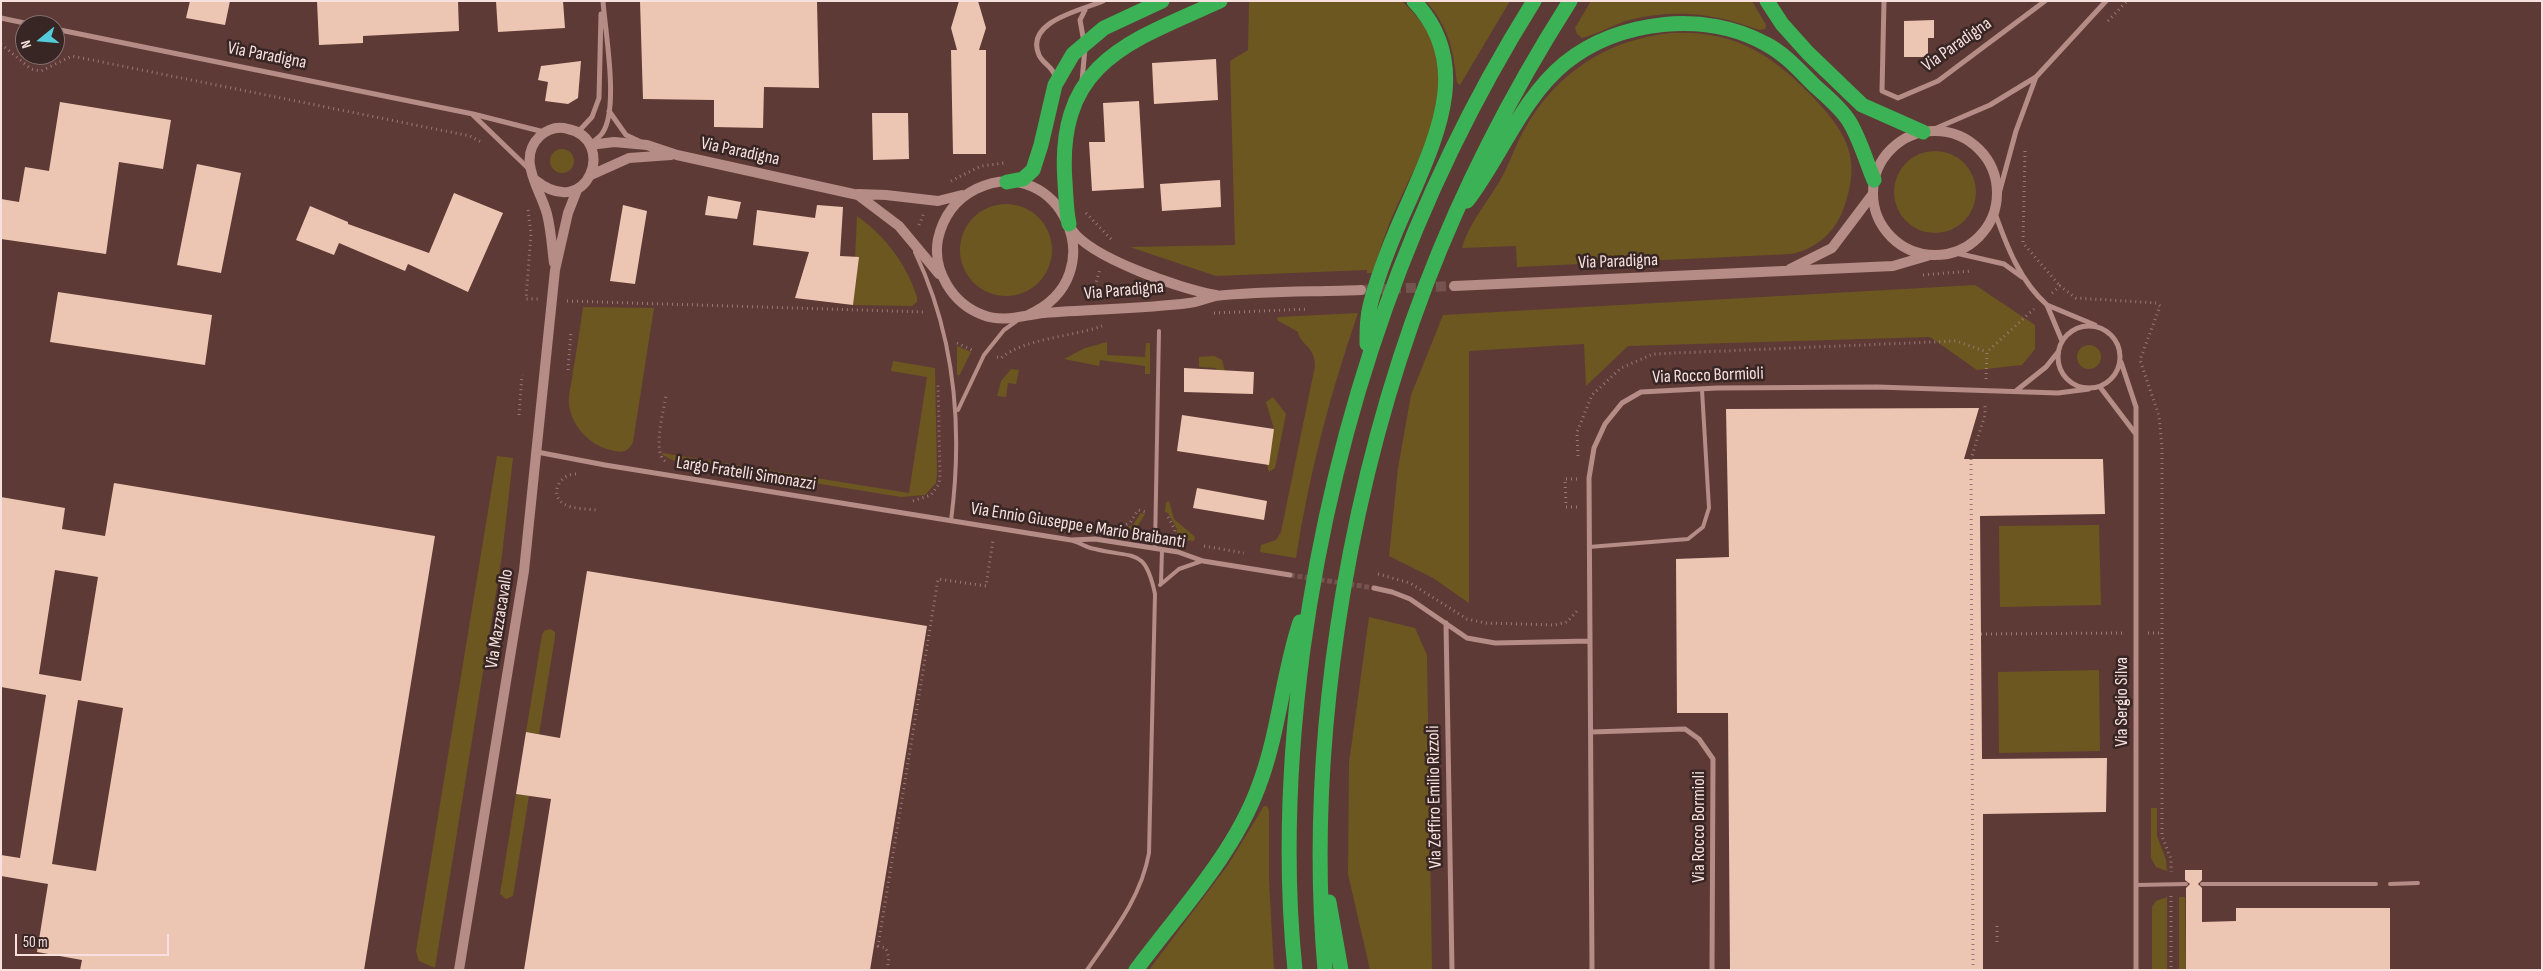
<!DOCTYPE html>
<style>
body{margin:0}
#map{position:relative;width:2543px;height:971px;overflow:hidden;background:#5e3a36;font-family:"Sofia Sans Condensed",sans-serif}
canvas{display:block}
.frame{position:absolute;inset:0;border:2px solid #f7e0dd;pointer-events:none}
.north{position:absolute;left:15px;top:15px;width:50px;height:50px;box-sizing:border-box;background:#372624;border:1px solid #84706e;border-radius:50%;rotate:253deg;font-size:14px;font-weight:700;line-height:20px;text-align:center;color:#f7e0dd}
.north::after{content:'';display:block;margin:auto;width:18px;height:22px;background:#53cbdb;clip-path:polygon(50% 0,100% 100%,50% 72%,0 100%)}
.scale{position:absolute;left:15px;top:934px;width:154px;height:22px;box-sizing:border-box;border:2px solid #f7e0dd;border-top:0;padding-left:6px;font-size:15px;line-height:18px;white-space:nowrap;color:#f7e0dd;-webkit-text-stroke:4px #372624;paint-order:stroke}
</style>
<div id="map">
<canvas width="2543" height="971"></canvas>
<div class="frame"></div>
<div class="north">N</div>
<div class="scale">50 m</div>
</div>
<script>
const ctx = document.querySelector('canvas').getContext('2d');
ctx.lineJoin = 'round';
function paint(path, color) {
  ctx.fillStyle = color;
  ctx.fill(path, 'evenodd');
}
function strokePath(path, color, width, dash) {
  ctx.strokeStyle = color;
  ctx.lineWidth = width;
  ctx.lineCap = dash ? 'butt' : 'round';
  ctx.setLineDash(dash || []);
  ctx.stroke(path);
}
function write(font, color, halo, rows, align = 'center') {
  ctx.font = font + ' "Sofia Sans Condensed",sans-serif';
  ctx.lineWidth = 5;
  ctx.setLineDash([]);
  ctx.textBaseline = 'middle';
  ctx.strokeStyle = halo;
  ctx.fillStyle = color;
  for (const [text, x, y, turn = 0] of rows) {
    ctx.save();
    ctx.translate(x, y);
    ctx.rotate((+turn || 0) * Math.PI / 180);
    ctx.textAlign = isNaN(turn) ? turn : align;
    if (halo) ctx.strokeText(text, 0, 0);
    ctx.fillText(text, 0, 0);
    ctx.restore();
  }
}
paint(new Path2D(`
 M1251,1H1402C1413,12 1424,24 1430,37C1457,94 1419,158 1396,208C1386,229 1380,251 1372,273H1367V270L1216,276L1130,247L1235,245L1230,61L1248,50L1249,3Z
 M1426,1H1510L1460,85L1457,83C1453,48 1449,28 1426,1Z
 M1591,1H1752L1766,25L1765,29L1759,30C1716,13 1671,8 1626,21C1611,26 1597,34 1582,38L1577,34L1575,28Z
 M1671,33C1732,30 1769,52 1811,95C1846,132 1863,157 1843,210C1834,234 1815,249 1791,254L1517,267L1516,246L1462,248C1470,220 1490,200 1503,175C1511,160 1516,144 1524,130C1556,73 1606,40 1671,33Z
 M550 161a12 12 0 1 1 24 0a12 12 0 1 1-24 0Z
 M1894 192a41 41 0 1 1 82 0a41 41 0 1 1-82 0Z
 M960 250a46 46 0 1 1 92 0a46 46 0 1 1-92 0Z
 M857,216C886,237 906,263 917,297V302L912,306L853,305Z
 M1975,285L2035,325V349L2022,365L1977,370L1930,337L1628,346L1586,386L1584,344L1469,351V603L1433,578L1389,556L1398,468L1411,395L1443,315Z
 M583,307L654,308L633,442C628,453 621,453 611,450C591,446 572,427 569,405C568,394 572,382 573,371C577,350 580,328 583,307Z
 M1358,313C1330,394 1309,474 1296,558L1260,552L1261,545L1276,540L1281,532L1315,366C1315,346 1301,346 1298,332L1277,320L1278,317Z
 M1107,342V355L1145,357L1146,343H1150V374H1145V366L1100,360L1099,366L1064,359L1085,348Z
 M2077 357a12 12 0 1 1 24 0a12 12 0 1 1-24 0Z
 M957,346L971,352L959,376L957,374Z
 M1214,356L1222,360L1225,372L1217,371L1216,368L1199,367V357Z
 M893,361L935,368L937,475L936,483L925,495L901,497L672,460L663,455L662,453L909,493L927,377L891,371Z
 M1011,369L1019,370L1016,384L1008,383L1006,397L997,396L1001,381Z
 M1273,397L1286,414L1275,468L1269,472L1267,465L1274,429L1266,402Z
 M497,456L513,458L502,555L435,968L419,961L416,951Z
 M1169,501L1174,519L1195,537L1194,541L1177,539V529L1168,513L1165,512L1166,502Z
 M1001,513L1117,531L1133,525L1141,513L1145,514L1135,530L1118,536L1001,518Z
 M2099,525L2101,605L2000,607L1999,526Z
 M1369,617L1415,628L1427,655L1432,970H1370L1348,874L1349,763Z
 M550,629L555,632V637L539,734L526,732L542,635L544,631Z
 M2099,670L2100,751L1999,753L1998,672Z
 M516,794L529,796L513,896L506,899L500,894Z
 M1264,806H1267L1269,811V881L1274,970H1149L1228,865Z
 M2151,808H2157V836L2166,860L2167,871L2156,867L2151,858Z
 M2167,897V970H2152V907L2156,901Z
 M2179,897H2185L2186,970H2179Z`), '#6c5720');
paint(new Path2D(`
 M190,1H230L225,25L186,18Z
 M317,1H458L459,31L363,36V43L319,45Z
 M496,1H563L565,28L498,32Z
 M640,1H817L819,88L764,87L763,128L714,127V100L643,99Z
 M959,1H978L986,28L979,50H986V154H953L951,50H957L951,28Z
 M1934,20V38H1928V57H1904V21Z
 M1216,59L1218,100L1154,104L1152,63Z
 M581,61L578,98L568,104L545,101L548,82L538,80L541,66Z
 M1139,101L1144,188L1092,191L1089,142H1105L1103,103Z
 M60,102L171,120L163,169L119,162L106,254L1,239V199L19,202L25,167L49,171Z
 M872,113H908L909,159L873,160Z
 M197,164L241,173L221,273L177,265Z
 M1220,180L1221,207L1162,211L1160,184Z
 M454,193L503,213L468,292L408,264L405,271L339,243L334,255L296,240L310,206L348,222V224L429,253Z
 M708,196L741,202L737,219L705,215Z
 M623,205L647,211L635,284L610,281Z
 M817,205L843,207L840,256L859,257L853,305L795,298L809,252L753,245L757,210L815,218Z
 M58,292L212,315L205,365L50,342Z
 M1184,368L1254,372L1253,394L1184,392Z
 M1979,408L1964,459H2103L2105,514L1980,516L1982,759L2107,758L2106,812L1983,814V970H1730L1728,713H1677L1676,559L1729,557L1726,409Z
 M1182,415L1274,429L1269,465L1177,451Z
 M114,483L435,536L364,970H80L82,960L37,952L48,884L1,876V855L20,858L46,695L1,687V497L65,508L62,529L105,536ZM55,570L98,577L81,681L39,674ZM78,700L123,708L96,871L52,864Z
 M1197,488L1267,501L1264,520L1193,508Z
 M587,571L927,626L870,970H524L551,799L516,794L526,732L560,738Z
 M2185,870H2202V880L2198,884L2202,888V922L2236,921V908H2390V970H2186V888L2190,884L2185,880Z`), '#edc6b3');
strokePath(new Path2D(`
 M1290,575L1374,588`), '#75534f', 5, [5, 2.5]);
strokePath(new Path2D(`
 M1361,290L1454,286`), '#75534f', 10, [10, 5]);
strokePath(new Path2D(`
 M2108,21L2127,1
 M1,44L31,69L41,71L72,56L470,136L481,142
 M2025,151L2023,243L2060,286
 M951,181L981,166L1004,163
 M528,210L531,233L526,299H538
 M1086,213L1111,239
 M919,225L924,213
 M1923,275L1971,271
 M2052,293L2060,286L2076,298L2157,303L2160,306L2140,360L2159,416L2162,447V836L2171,859V872
 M1092,296L1100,269
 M567,301L925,312
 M1214,313L1308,309
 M957,343L974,351
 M997,357L1001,358C1025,338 1072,337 1102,326
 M568,370L571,331
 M1986,379L1987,352L2034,309
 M519,415L522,375
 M1578,456L1577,432L1592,395L1621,368L1653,354L1956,341L1987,352
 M665,461C652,451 664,410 666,395
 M576,474C561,473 548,494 564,504C572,509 587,509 596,510
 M913,501L931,495L939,484L940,475L938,383
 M1577,507H1566L1565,479H1579
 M997,517L998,510L1091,525
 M1168,517L1175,530L1174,538
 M1117,528L1130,523L1138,510L1146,512
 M1204,546L1244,553
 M1378,574L1410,583L1467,619L1486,623L1555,625L1567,622L1577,611
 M2148,633H2162
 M1981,634L2124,633
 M2171,896V970
 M1997,926V946
 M887,970L889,958L886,948L878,946L938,579L986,586L993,540
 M1973,970L1971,459L1985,415V403`), '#987975', 3, [1, 4]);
strokePath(new Path2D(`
 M915,252C955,336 963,429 951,521
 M958,410L984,355L1004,330L1018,320
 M1073,541C1081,543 1087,548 1095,549C1135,559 1145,547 1155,594L1149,853C1141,898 1113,932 1087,970
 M1589,547L1688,539L1703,527L1709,508L1702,390
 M1155,548L1159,331
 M1161,583L1162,550
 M1160,585L1179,569L1202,561
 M2202,884H2376
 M2390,884L2418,883
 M2136,885L2186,884`), '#b58c86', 4);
strokePath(new Path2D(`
 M1884,1L1882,91L1898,98L1938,81L2045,1
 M1,18L34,25
 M55,29L473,114L544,132
 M1055,76C1052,66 1043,64 1039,55C1024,21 1083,10 1103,1
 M1082,81L1085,48L1080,20L1085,10
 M609,111L626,135L639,141
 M473,115L528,168
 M1932,130L1990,105L2036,77L2106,1
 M578,132L592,117L599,98L601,14
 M592,143C596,139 601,136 603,132C619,107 605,31 603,1
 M1997,201L2016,131L2036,77
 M1995,213C2007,247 2020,281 2047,305L2095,325
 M1956,253L2004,264L2022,277
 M2047,305L2062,341
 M2058 357a31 31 0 1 1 62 0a31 31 0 1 1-62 0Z
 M2121,362L2136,407V970
 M2100,387L2135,433
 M2017,390L2046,367L2058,352
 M537,452L605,465L1071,540L1095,539L1178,552L1203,561L1290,575
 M1374,588L1392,592L1410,599L1467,638L1495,643L1590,641
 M1446,623L1452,970
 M1591,732L1685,729L1699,739L1713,759L1712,970
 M1592,970L1589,478L1594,448L1605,424L1622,403L1641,392L1717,388L1877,387L2058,393L2089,389`), '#b58c86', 5);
strokePath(new Path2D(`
 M1873 193a62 62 0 1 1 124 0a62 62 0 1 1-124 0Z
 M590,145L614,142L647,145L677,155L858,195L899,226L939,274
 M591,175L629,158L671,155
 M535,180C589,223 617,139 568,129C558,126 548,129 540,136C516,159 540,188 547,214C551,230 552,247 554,263
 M858,194L886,195L938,201L962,195
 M1072,230C1091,258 1181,289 1216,295
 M1790,269L1832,248L1872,195
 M1454,286L1893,266L1927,256
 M1028,315C1118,276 1059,149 976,189C956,199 943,217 938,239C932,271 953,304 983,315C1004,323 1023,315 1044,313C1092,309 1141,309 1189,303C1198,302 1206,298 1215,296C1263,291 1313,292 1361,290
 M459,970L524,571L555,270L568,213L577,190`), '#b58c86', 10);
strokePath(new Path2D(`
 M1767,1L1782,24L1808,53L1862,105L1923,132
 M1007,182L1023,179L1033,170L1041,145L1055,85L1073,54L1104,28L1162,1
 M1467,201C1501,157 1521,99 1565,63C1619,20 1705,10 1766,44C1785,54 1799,70 1814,85C1826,96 1840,107 1849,121C1860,139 1866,161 1874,180
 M1069,224C1066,210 1066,196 1065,182C1056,63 1128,42 1220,1
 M1367,344C1367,330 1367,316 1371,302C1380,267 1395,232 1410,199C1438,134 1472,62 1414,1
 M1329,902L1341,970
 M1136,970C1179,912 1233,855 1258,788C1279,734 1282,676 1300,622
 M1295,970C1284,863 1289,756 1303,649C1335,418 1410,199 1534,1
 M1325,970C1314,844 1322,718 1343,593C1380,375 1451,188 1570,1`), '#3bb255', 15);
write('18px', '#f7e0dd', '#372624', [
 ["Via Paradigna",1957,45,-35],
 ["Via Paradigna",267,56,11],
 ["Via Paradigna",740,152,12],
 ["Via Paradigna",1618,262,-2],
 ["Via Paradigna",1124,291,-5],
 ["Via Rocco Bormioli",1708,376,-2],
 ["Largo Fratelli Simonazzi",746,474,9],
 ["Via Ennio Giuseppe e Mario Braibanti",1078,526,9],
 ["Via Mazzacavallo",500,619,-81],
 ["Via Sergio Silva",2122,702,-90],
 ["Via Zeffiro Emilio Rizzoli",1435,797,-91],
 ["Via Rocco Bormioli",1699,827,-90]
]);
</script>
